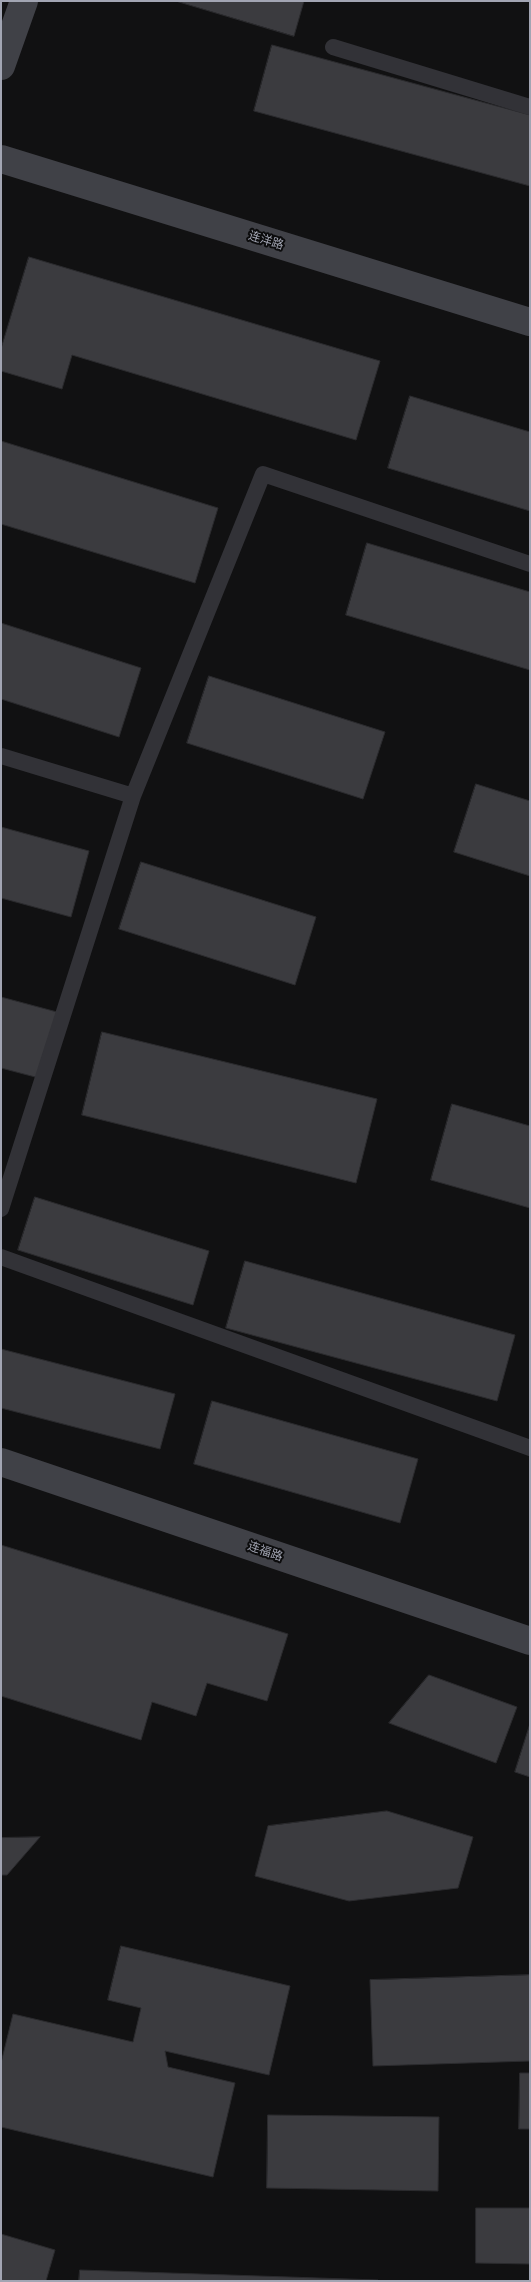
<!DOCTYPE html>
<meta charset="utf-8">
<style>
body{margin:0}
#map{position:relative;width:531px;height:2282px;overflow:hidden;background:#111112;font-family:"DM Sans",sans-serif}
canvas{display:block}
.frame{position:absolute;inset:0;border:2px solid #a2a5b3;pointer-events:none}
</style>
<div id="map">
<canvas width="531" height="2282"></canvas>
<div class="frame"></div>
</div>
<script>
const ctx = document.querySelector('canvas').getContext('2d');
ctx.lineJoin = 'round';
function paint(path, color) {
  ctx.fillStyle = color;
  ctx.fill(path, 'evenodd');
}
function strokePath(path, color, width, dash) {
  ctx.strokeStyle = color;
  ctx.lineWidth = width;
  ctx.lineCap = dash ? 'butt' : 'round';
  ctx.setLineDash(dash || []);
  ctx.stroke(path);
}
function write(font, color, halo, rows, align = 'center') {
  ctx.font = font + ' "DM Sans","Noto Sans SC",sans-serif';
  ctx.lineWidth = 4;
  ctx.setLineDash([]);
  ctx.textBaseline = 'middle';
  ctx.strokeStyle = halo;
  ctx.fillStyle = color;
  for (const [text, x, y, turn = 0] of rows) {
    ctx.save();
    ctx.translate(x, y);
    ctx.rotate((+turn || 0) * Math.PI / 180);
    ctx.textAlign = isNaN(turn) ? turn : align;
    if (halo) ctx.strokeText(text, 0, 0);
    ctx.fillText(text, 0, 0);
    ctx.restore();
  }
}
const building = new Path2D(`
 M176,1H304L294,36Z
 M272,45L530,115V186L254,111Z
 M29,257L380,361L356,440L72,355L62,389L1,371V349Z
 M410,396L530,432V511L388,468Z
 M1,441L218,508L195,583L1,524Z
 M367,543L530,592V670L346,615Z
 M1,623L141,668L119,737L1,699Z
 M209,676L385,732L363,799L187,743Z
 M476,784L530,801V876L454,852Z
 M1,827L89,851L71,917L1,898Z
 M141,862L316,917L295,985L119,929Z
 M1,997L57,1012L39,1078L1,1068Z
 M102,1032L377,1099L356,1183L82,1115Z
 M452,1104L530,1126V1208L431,1180Z
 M35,1197L209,1251L193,1305L18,1250Z
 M245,1261L515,1335L497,1401L226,1328Z
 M1,1349L175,1394L160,1449L1,1408Z
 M212,1401L418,1459L400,1523L194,1464Z
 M1,1545L288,1634L267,1701L207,1683L196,1716L152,1702L141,1740L1,1696Z
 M429,1675L517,1707L496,1763L389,1723Z
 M530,1724V1777L515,1772Z
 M387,1811L473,1837L458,1888L349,1901L255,1876L268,1826Z
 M40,1837L7,1875H1V1838Z
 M121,1946L290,1986L269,2075L165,2051L168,2067L235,2083L213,2177L1,2127V2063L13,2014L133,2042L141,2008L108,2000Z
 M530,1975V2061L373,2066L370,1980Z
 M520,2073H530V2129H519Z
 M268,2115L439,2117L438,2191L267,2188Z
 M476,2208H530V2264L476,2263Z
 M1,2234L55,2250L46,2281H1Z
 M80,2270L378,2280V2281H79Z`);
paint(building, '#3b3b3f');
strokePath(building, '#2b2b2e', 1);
strokePath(new Path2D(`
 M333,47L530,107
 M1,756L133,796
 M1,1209L133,796L263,474L530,564
 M1,1257L530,1448`), '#323237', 16);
strokePath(new Path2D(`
 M1,66L24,1
 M1,159L530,322
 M1,1462L530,1641`), '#404147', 28);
write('12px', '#a2a5b3', '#0c0c0d', [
 ["连洋路",266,241,17],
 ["连福路",265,1552,19]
]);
</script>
